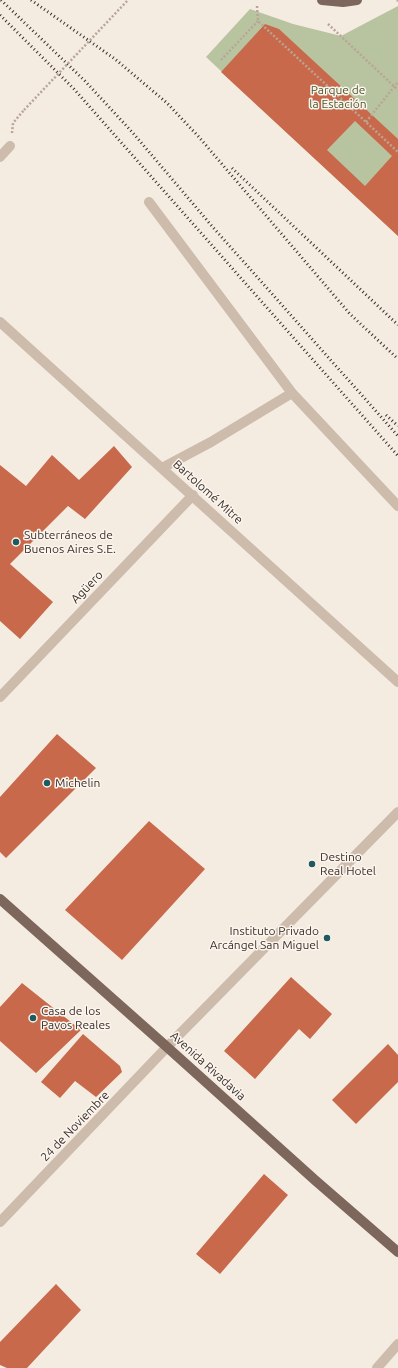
<!DOCTYPE html>
<meta charset="utf-8">
<style>
body{margin:0}
canvas{display:block;background:#f4ebe1}
</style>
<canvas width="398" height="1368"></canvas>
<script>
const ctx = document.querySelector('canvas').getContext('2d');
ctx.lineJoin = 'round';
function paint(path, color) {
  ctx.fillStyle = color;
  ctx.fill(path, 'evenodd');
}
function strokePath(path, color, width, dash) {
  ctx.strokeStyle = color;
  ctx.lineWidth = width;
  ctx.lineCap = dash ? 'butt' : 'round';
  ctx.setLineDash(dash || []);
  ctx.stroke(path);
}
function write(font, color, halo, rows, align = 'center') {
  ctx.font = font + ' Ubuntu,sans-serif';
  ctx.lineWidth = 3;
  ctx.setLineDash([]);
  ctx.textBaseline = 'middle';
  ctx.strokeStyle = halo;
  ctx.fillStyle = color;
  for (const [text, x, y, turn = 0] of rows) {
    ctx.save();
    ctx.translate(x, y);
    ctx.rotate((+turn || 0) * Math.PI / 180);
    ctx.textAlign = isNaN(turn) ? turn : align;
    if (halo) ctx.strokeText(text, 0, 0);
    ctx.fillText(text, 0, 0);
    ctx.restore();
  }
}
paint(new Path2D(`
 M398,6V236L206,57L250,9L293,24L341,36Z`), '#b8c4a0');
paint(new Path2D(`
 M265,24L279,29L398,139V236L221,72ZM355,121L392,156L365,186L327,150Z
 M114,446L132,467L85,519L68,506L10,564L53,602L20,639L0,621V465L26,486L52,455L79,480Z
 M57,734L96,768L6,858L0,852V797Z
 M149,821L205,869L122,960L65,910Z
 M291,977L332,1014L310,1039L299,1029L255,1079L224,1051Z
 M22,983L81,1030L36,1073L0,1041V1007Z
 M83,1034L120,1066L122,1072L96,1097L75,1081L60,1098L41,1082Z
 M388,1044L398,1055V1082L356,1124L332,1100Z
 M264,1174L288,1195L220,1274L196,1254Z
 M56,1284L81,1310L27,1368H7L0,1365V1342Z`), '#c8694b');
strokePath(new Path2D(`
 M397,0L398,1
 M257,6L258,21L398,152
 M328,24L398,90
 M221,60L258,21
 M366,122L398,82
 M12,133L13,123L24,110`), '#b9a596', 2.5, [2, 2]);
strokePath(new Path2D(`
 M0,157L10,146
 M149,202L292,393L398,506
 M0,322L398,682
 M162,468L211,442L292,393
 M0,697L193,495
 M0,1222L167,1047L398,812
 M377,1368L398,1344`), '#cdbbac', 10);
strokePath(new Path2D(`
 M322,0L343,2L357,0
 M0,899L167,1047L316,1181L398,1252`), '#7d675c', 10);
strokePath(new Path2D(`
 M1,0L85,81L133,133L211,225L398,436
 M31,0L115,59L167,103L198,136L350,314L398,359
 M0,15L74,89L398,456
 M232,168L398,325
 M386,415L398,426`), '#3b302b', 3, [1, 3]);
strokePath(new Path2D(`
 M24,110L128,0`), '#b9a596', 2.5, [2, 2]);
for (const [x, y, r, color] of [
 [16,542,4,"#1f5a5e"],
 [47,783,4,"#1f5a5e"],
 [312,864,4,"#1f5a5e"],
 [327,938,4,"#1f5a5e"],
 [33,1018,4,"#1f5a5e"]
]) {
  const dot = new Path2D();
  dot.arc(x, y, r, 0, 2 * Math.PI);
  ctx.fillStyle = color;
  ctx.fill(dot);
  strokePath(dot, '#fbf5ee', 1.5);
}
write('12px', '#4a5a2e', '#fbf5ee', [
 ["Parque de",338,90],
 ["la Estación",338,104]
]);
write('12px', '#3b302b', '#fbf5ee', [
 ["Bartolomé Mitre",208,492,42],
 ["Agüero",87,587,-46],
 ["Avenida Rivadavia",208,1066,42],
 ["24 de Noviembre",75,1126,-46]
]);
write('12px', '#3b302b', '#fbf5ee', [
 ["Subterráneos de",24,535],
 ["Buenos Aires S.E.",24,549],
 ["Michelin",55,783],
 ["Destino",320,857],
 ["Real Hotel",320,871],
 ["Instituto Privado",319,931,"right"],
 ["Arcángel San Miguel",319,945,"right"],
 ["Casa de los",41,1011],
 ["Pavos Reales",41,1025]
], 'left');
</script>
